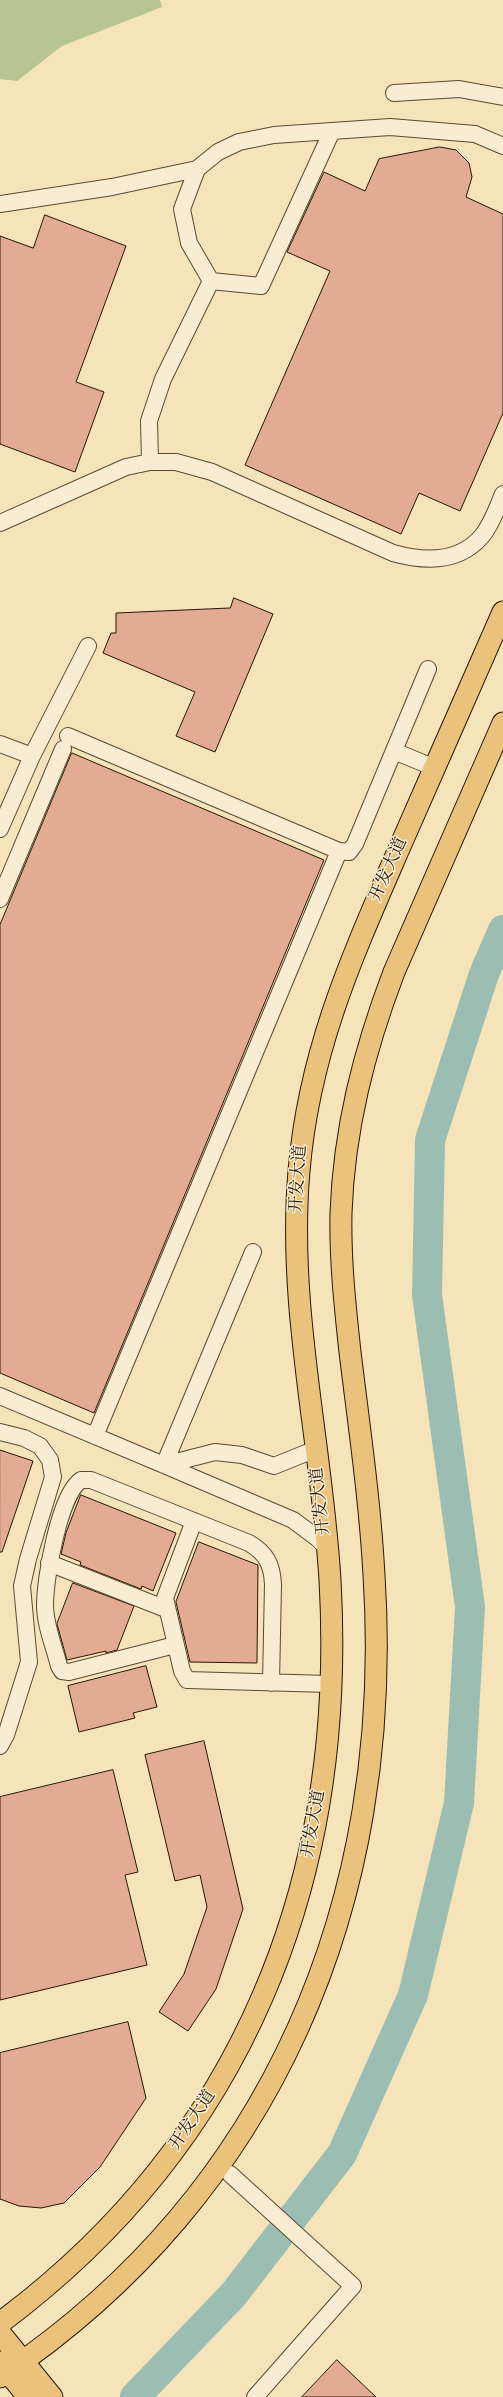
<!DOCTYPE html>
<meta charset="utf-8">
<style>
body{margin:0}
canvas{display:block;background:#f5e4b9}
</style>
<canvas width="503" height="2397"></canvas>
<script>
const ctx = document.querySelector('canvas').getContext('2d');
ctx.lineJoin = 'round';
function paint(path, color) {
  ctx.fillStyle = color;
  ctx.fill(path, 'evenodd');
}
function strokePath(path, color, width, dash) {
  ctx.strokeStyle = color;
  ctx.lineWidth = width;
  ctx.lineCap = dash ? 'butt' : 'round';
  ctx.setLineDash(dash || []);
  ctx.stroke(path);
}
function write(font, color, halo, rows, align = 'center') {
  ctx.font = font + ' "Sorts Mill Goudy","Noto Serif SC",serif';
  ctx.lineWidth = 3;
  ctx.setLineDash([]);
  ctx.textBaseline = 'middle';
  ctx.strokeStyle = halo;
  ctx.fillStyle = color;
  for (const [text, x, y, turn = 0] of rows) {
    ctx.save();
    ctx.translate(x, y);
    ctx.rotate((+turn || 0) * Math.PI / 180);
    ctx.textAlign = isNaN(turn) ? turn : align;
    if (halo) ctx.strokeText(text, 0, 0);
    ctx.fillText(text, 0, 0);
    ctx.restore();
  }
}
paint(new Path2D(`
 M0,0H160L162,7L62,46L17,81L0,79Z`), '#b8c592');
strokePath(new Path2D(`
 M135,2397L233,2295L342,2154L413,1995L459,1803L470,1607L427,1295L430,1140L484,974L503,930`), '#9cbeb2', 30);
const building = new Path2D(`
 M440,147L456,150L469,163L472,177L466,197L503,214V413L460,511L419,493L401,534L245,465L330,271L287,252L324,172L365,191L379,159Z
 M45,215L126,246L76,382L104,392L75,472L0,444V236L33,248Z
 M234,598L273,614L215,752L176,736L195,692L103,653L111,633H116V613L230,608Z
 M72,753L324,860L94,1413L0,1373V925Z
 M0,1450L33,1461L2,1552H0Z
 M81,1495L176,1533L153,1591L142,1586L141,1589L80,1565L81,1562L61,1554L66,1533Z
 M199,1542L258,1565L257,1663L190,1662L176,1602Z
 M73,1583L134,1606L117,1650L106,1653V1651L67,1660L57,1624Z
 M146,1666L157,1707L133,1713L135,1718L79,1732L68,1686Z
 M204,1741L243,1909L216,1989L188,2031L159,2012L184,1974L207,1907L200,1875L175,1881L145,1755Z
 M113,1770L138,1872L125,1875L147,1965L0,2000V1797Z
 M128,2022L146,2098L100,2167L64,2203L41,2208L19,2206L0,2199V2053Z
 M337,2360L376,2397H302Z`);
paint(building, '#e4ab93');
strokePath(building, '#251604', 1);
const minor = new Path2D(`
 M394,93L459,89L503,97
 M0,204L112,187L197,169
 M211,281L261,286L332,131
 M150,462L149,421L163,379L211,281L189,243L182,209L197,169L218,152L239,142L274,135L390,127L475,134L503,146
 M0,523L126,467L150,462H176L212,472L393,553C425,562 459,563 482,536C492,524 497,508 503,494
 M68,736L339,851L349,852L355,844L428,669
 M0,744L32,756
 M394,751L435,768
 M0,829L32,756L88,646
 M0,899L63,749
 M0,1396L164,1465L253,1252
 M0,1432L24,1438L40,1446L50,1460L53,1477L28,1559L22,1586L29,1662L6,1735L0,1746
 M95,1436L339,851
 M164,1465L293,1520L317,1538L327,1548
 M164,1465L215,1452L242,1455L274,1466L316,1449
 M194,1521L165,1598L182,1671L187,1680L329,1684
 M49,1563L166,1609
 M175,1645L69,1672L62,1671L59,1666C54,1646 45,1625 45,1605C45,1579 59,1495 81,1480H91L249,1543C266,1553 272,1564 273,1584L271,1683
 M230,2174L353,2286L255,2397`);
const major = new Path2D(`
 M0,2323C244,2141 347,1880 330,1580C322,1444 287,1308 299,1171C309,1052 351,959 398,851C433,771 468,692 503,612
 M0,2333L52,2397
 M0,2362L28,2397
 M0,2377C274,2193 395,1900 374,1575C370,1501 359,1426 350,1352C345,1306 340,1260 341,1213C344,1129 364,1051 394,972L503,723`);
strokePath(minor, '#594a31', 18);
strokePath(major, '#251604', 23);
strokePath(minor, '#f8edd2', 16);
strokePath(major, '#eac27c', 21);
write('17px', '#251604', '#f8edd2', [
 ["开发大道",390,870,-66],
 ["开发大道",300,1179,-86],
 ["开发大道",322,1501,-96],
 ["开发大道",315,1824,-80],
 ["开发大道",194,2121,-56]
]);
</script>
